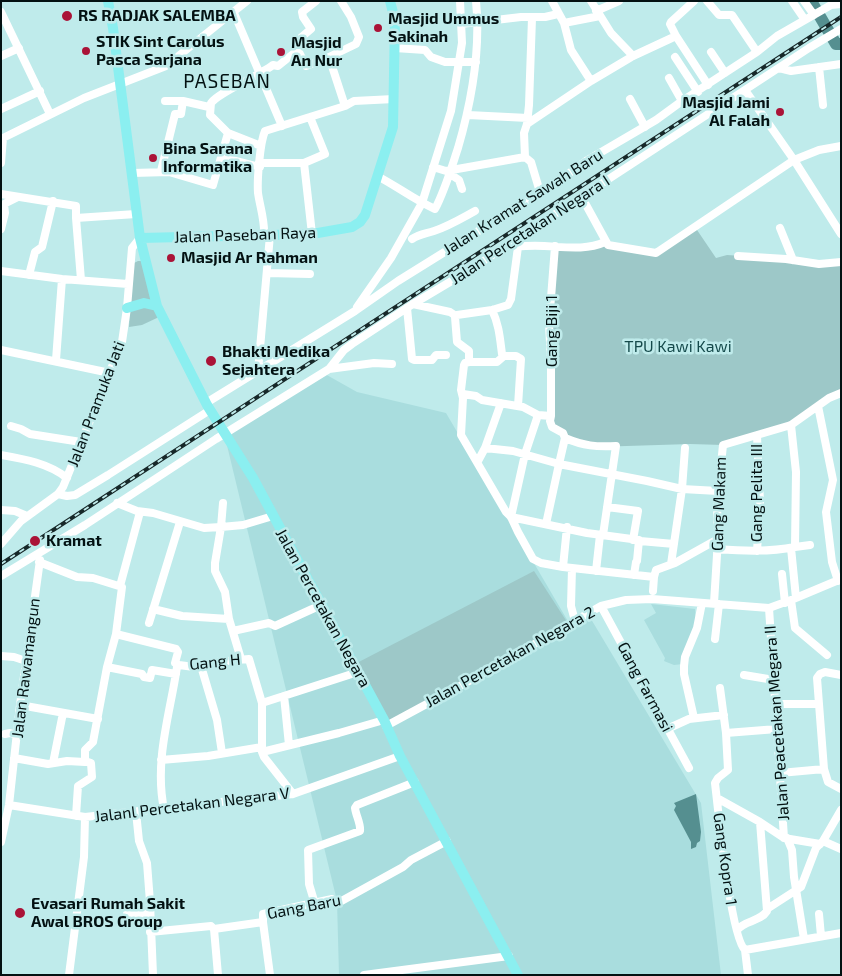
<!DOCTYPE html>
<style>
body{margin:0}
#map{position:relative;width:842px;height:976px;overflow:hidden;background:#bfebeb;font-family:"Exo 2",sans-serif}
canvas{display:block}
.frame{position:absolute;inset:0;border:2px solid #031112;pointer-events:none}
</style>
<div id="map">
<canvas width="842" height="976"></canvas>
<div class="frame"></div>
</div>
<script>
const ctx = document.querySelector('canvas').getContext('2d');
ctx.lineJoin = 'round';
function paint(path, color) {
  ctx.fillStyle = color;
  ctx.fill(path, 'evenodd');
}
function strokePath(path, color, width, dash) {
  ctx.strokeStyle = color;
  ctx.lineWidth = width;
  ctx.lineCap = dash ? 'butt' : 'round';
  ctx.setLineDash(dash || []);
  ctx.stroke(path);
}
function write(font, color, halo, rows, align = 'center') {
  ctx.font = font + ' "Exo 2",sans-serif';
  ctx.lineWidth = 5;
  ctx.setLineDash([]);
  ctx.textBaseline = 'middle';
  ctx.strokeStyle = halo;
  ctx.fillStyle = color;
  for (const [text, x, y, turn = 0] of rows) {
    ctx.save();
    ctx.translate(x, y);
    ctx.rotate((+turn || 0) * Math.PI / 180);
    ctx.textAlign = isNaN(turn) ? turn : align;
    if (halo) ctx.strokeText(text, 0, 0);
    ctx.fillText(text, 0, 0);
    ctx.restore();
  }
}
paint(new Path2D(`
 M325,374L357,392L446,413L569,623L588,614L701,803L721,975H339L337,901L224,433Z
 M651,604L695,609L696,629L683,664L674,665L664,661L665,658L644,620L656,613Z`), '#a9ddde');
paint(new Path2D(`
 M695,227L716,258L727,255L742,256L841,262V393L794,424L723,445L690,444L595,447L579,444L556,429L551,416L549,324L555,246L605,242L652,253Z
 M138,261H143L159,317L142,325L129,327L132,264Z
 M534,571L569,625L386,726L353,665Z`), '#9dc8c8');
paint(new Path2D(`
 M696,794L701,832L700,841L697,843L696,847L691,849V842L674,810L676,806L674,803Z`), '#558f90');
strokePath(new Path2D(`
 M811,1L836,44H841`), '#558f90', 12);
strokePath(new Path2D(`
 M341,1L351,17L359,37L356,44L329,57L345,106
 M552,1L564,23L571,50L591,81
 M591,1L611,33L633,56
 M707,1L719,15H732L757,52
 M792,1L805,20
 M804,1L814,15
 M596,11L619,1
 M1,12L50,114
 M234,13L282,126
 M532,18L529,105L527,124L524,133L525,157L531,162L540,192
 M564,23L600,16
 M461,24L521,17H545L558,14
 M676,36L708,85
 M395,48L425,50L431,57L445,62H476
 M298,50L306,66L329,57
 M711,52L725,73
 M1,56L19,48
 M675,57L698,92
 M819,67L823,105
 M779,68L791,71L841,64
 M669,78L682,101
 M745,90L794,160L841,234
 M630,99L645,127
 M165,101H183L209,107
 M1,109L40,91
 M468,115L528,118
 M527,124L591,81L633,56L676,36L670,24L671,22L694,1
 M261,146L228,133L210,115L211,103C219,92 259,76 273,65L278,66L298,50L297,41L311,29L303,17L302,12L316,1
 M221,157L260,167
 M1,163L3,138L84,98L166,66L247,1
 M260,163H304L325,154L310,117
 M304,163L312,234
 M433,167L446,171L525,157
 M161,171L175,114H181L183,101
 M132,173L169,172L213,185L228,133
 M450,174L459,180L462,189
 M377,176C397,186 414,200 435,209C445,190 451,169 458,148C472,100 481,51 476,1
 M1,194L76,206V218L81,280
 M583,196L585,203L608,245L656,253L794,160L819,150L841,146
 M76,218L136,214
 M780,228L793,260
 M1,229L5,213L4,204L18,197
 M264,235C265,221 260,207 258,193C257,180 260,142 265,131L345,106L354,101L394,99
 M412,239C420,234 425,234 434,231C449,226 462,218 475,211
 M518,247C547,242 578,254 605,242
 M738,256L786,259L819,264L841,262
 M1,271L62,279L128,284
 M267,273L310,274
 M29,275L35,252L42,247L53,201
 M413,304L450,312L456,316
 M357,307L391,258L422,203L451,111L462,43L460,1
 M407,308L412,359L414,360H432L436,355H446
 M492,310C499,324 500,339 502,354L504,356H516L521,359L518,406
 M1,350L110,373
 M56,360L62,279
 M469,362L465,363L464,365L461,390L463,398L461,435L506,512L511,517L518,532L533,559L541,563L563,567
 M469,362V351L457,342L455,317L457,315L492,310L508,305L511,299L518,247L514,240
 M469,362H497L504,356
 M329,369L374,363L392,364
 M258,371L270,235
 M463,394L476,396L482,400L523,407L538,415L551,416L550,421L552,427L563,433L565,438C584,446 596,447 616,446L603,535
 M206,403L355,311L398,281L557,182L586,161L656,120L682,101L757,52L777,36L831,5L841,4
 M818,406L833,480L826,512L832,562L838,581
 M538,415L525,454L511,517L587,533L639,540L637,561L636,562L634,575
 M551,416V361L549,324L555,246
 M11,426L21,429L30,434L81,442
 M565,438L559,464L647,481L682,489L718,491
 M485,448L513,451L559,464L546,524
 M1,455C24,459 48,463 67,478
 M478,461L485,448L501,403
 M58,494L67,496L75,495L108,475L210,410
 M117,503L137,511L153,513L204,528L221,527L223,503
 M607,507L638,511L633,540
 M1,510L15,511L27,516
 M567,527L563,567L654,577
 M640,541L674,544
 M1,544L21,521L58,494L63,487L122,342L127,308L132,248L140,238
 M795,547L810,545
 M791,548L796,598
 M717,549C744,551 769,552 795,547L796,472L791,425
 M757,551L760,502L757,436
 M39,562L77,577L93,578L122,587L116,634L107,667L93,742L85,750V761L91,763L92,777L78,786L76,816
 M671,564L682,489L685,448
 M572,568L571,606L575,621
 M596,571L600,535
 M782,574L785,603
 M1,576L85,525L216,439L329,369L344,350L352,344L413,304L465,273L809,48L841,29
 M120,586L140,512
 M653,591L654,577L656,570L675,563L718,539
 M791,600L795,628L827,655
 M714,603L718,539L717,503L723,445L791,425L829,398L841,393
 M601,606L689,768
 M769,608L784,838
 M153,609L182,616L229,619L241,659
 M229,619L225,592L215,571V563L221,527L243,525L273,516
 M149,623L180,522
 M233,631L269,623L275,626L321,605
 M116,634L176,649L178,652L175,663L179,665
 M715,639L719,604
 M1,656L14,657L26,661
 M201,666L217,720L222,753
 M107,667L142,674L144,677L150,678L152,670L176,674
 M744,675L774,680
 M720,688L726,733L728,770L718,778L715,783C718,809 731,938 745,950
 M284,696L289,745
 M262,703L358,672
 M775,704H819
 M20,705L98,719
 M694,718L684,674V666L685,657L697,628L702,603
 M386,726L484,673L601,606L626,600L652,599L769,608L791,600L841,579
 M667,729L689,719L724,715
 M726,733L777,729
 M5,734L10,733L17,735
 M262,752L339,733L384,720
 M14,758L48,764L67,761L85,762
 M161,760L208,756L262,747
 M53,763L63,713
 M824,769L828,782L841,789
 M780,773L824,769L817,678L820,674L825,672L841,675
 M717,798L760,822
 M9,805L85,817L293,794L400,756
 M164,809C154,761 170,714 177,667L179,665L194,667L216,662L249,659L262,703V752L264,757L293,794
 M136,812L139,841L147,863L150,902L153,975
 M787,838L792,850L794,877L804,939
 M823,841L841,849
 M1,842L9,805L20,705L40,560
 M315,904L309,884L308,850L360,831C361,824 356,816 355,808L357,805L415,782
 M767,909L801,887L816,848L823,841L841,810
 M127,914H150
 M819,914L821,936
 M263,922L270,975
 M214,929L263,922V914L332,899L336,904L403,867L411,860L447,841
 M737,930C745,920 760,922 767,911L760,822L784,838L820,844
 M150,932L211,926L214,929L218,975
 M745,950L841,933
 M745,950L748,975
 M69,975L84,857L85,817
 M364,975L509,956`), '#fff', 8);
strokePath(new Path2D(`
 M108,1L113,28L140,238L157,306L207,405L253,478L384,720L400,756L518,975
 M140,238L312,234L352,227L360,222L365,215L393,127L395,20L390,1
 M127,308L144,303L157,306`), '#8beff0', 10);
const rail = new Path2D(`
 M1,564L841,17`);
strokePath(rail, '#172829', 4);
strokePath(rail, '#bfebeb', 2, [5.5]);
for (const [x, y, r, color] of [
 [67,16,6,"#aa1337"],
 [378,28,5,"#aa1337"],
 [86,51,5,"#aa1337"],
 [281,52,5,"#aa1337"],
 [780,112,5,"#aa1337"],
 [153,158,5,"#aa1337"],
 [171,258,5,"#aa1337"],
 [211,361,6,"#aa1337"],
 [35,541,6,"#aa1337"],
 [20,913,6,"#aa1337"]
]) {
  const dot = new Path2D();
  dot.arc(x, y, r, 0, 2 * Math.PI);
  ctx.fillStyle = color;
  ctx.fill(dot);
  strokePath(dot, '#bfebeb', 2);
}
write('bold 16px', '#031112', '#bfebeb', [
 ["RS RADJAK SALEMBA",78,16],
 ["Masjid Ummus",388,19],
 ["Sakinah",388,37],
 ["STIK Sint Carolus",96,42],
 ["Pasca Sarjana",96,60],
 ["Masjid",291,43],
 ["An Nur",291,61],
 ["Masjid Jami",770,103,"right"],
 ["Al Falah",770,121,"right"],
 ["Bina Sarana",163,149],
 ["Informatika",163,167],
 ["Masjid Ar Rahman",181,258],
 ["Bhakti Medika",222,352],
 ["Sejahtera",222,370],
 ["Kramat",46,541],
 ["Evasari Rumah Sakit",31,904],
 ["Awal BROS Group",31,922]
], 'left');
write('16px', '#031112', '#bfebeb', [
 ["Jalan Kramat Sawah Baru",523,202,-32],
 ["Jalan Percetakan Negara I",530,230,-33],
 ["Jalan Paseban Raya",245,235,-2],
 ["Gang Biji 1",552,331,-90],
 ["Jalan Pramuka Jati",96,404,-69],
 ["Gang Pelita III",757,493,-90],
 ["Gang Makam",719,504,-88],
 ["Jalan Percetakan Negara",323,608,61],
 ["Jalan Percetakan Negara 2",510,657,-29],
 ["Gang H",215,662,-6],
 ["Jalan Rawamangun",26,668,-83],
 ["Gang Farmasi",645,687,62],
 ["Jalan Peacetakan Megara II",777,723,-94],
 ["Jalanl Percetakan Negara V",192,805,-7],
 ["Gang Kopra 1",725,859,82],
 ["Gang Baru",304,907,-11]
]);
write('16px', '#154a4b', '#bfebeb', [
 ["TPU Kawi Kawi",678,347]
]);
ctx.letterSpacing = '1px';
write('19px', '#031112', '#bfebeb', [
 ["PASEBAN",227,82]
]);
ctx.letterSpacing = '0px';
</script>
